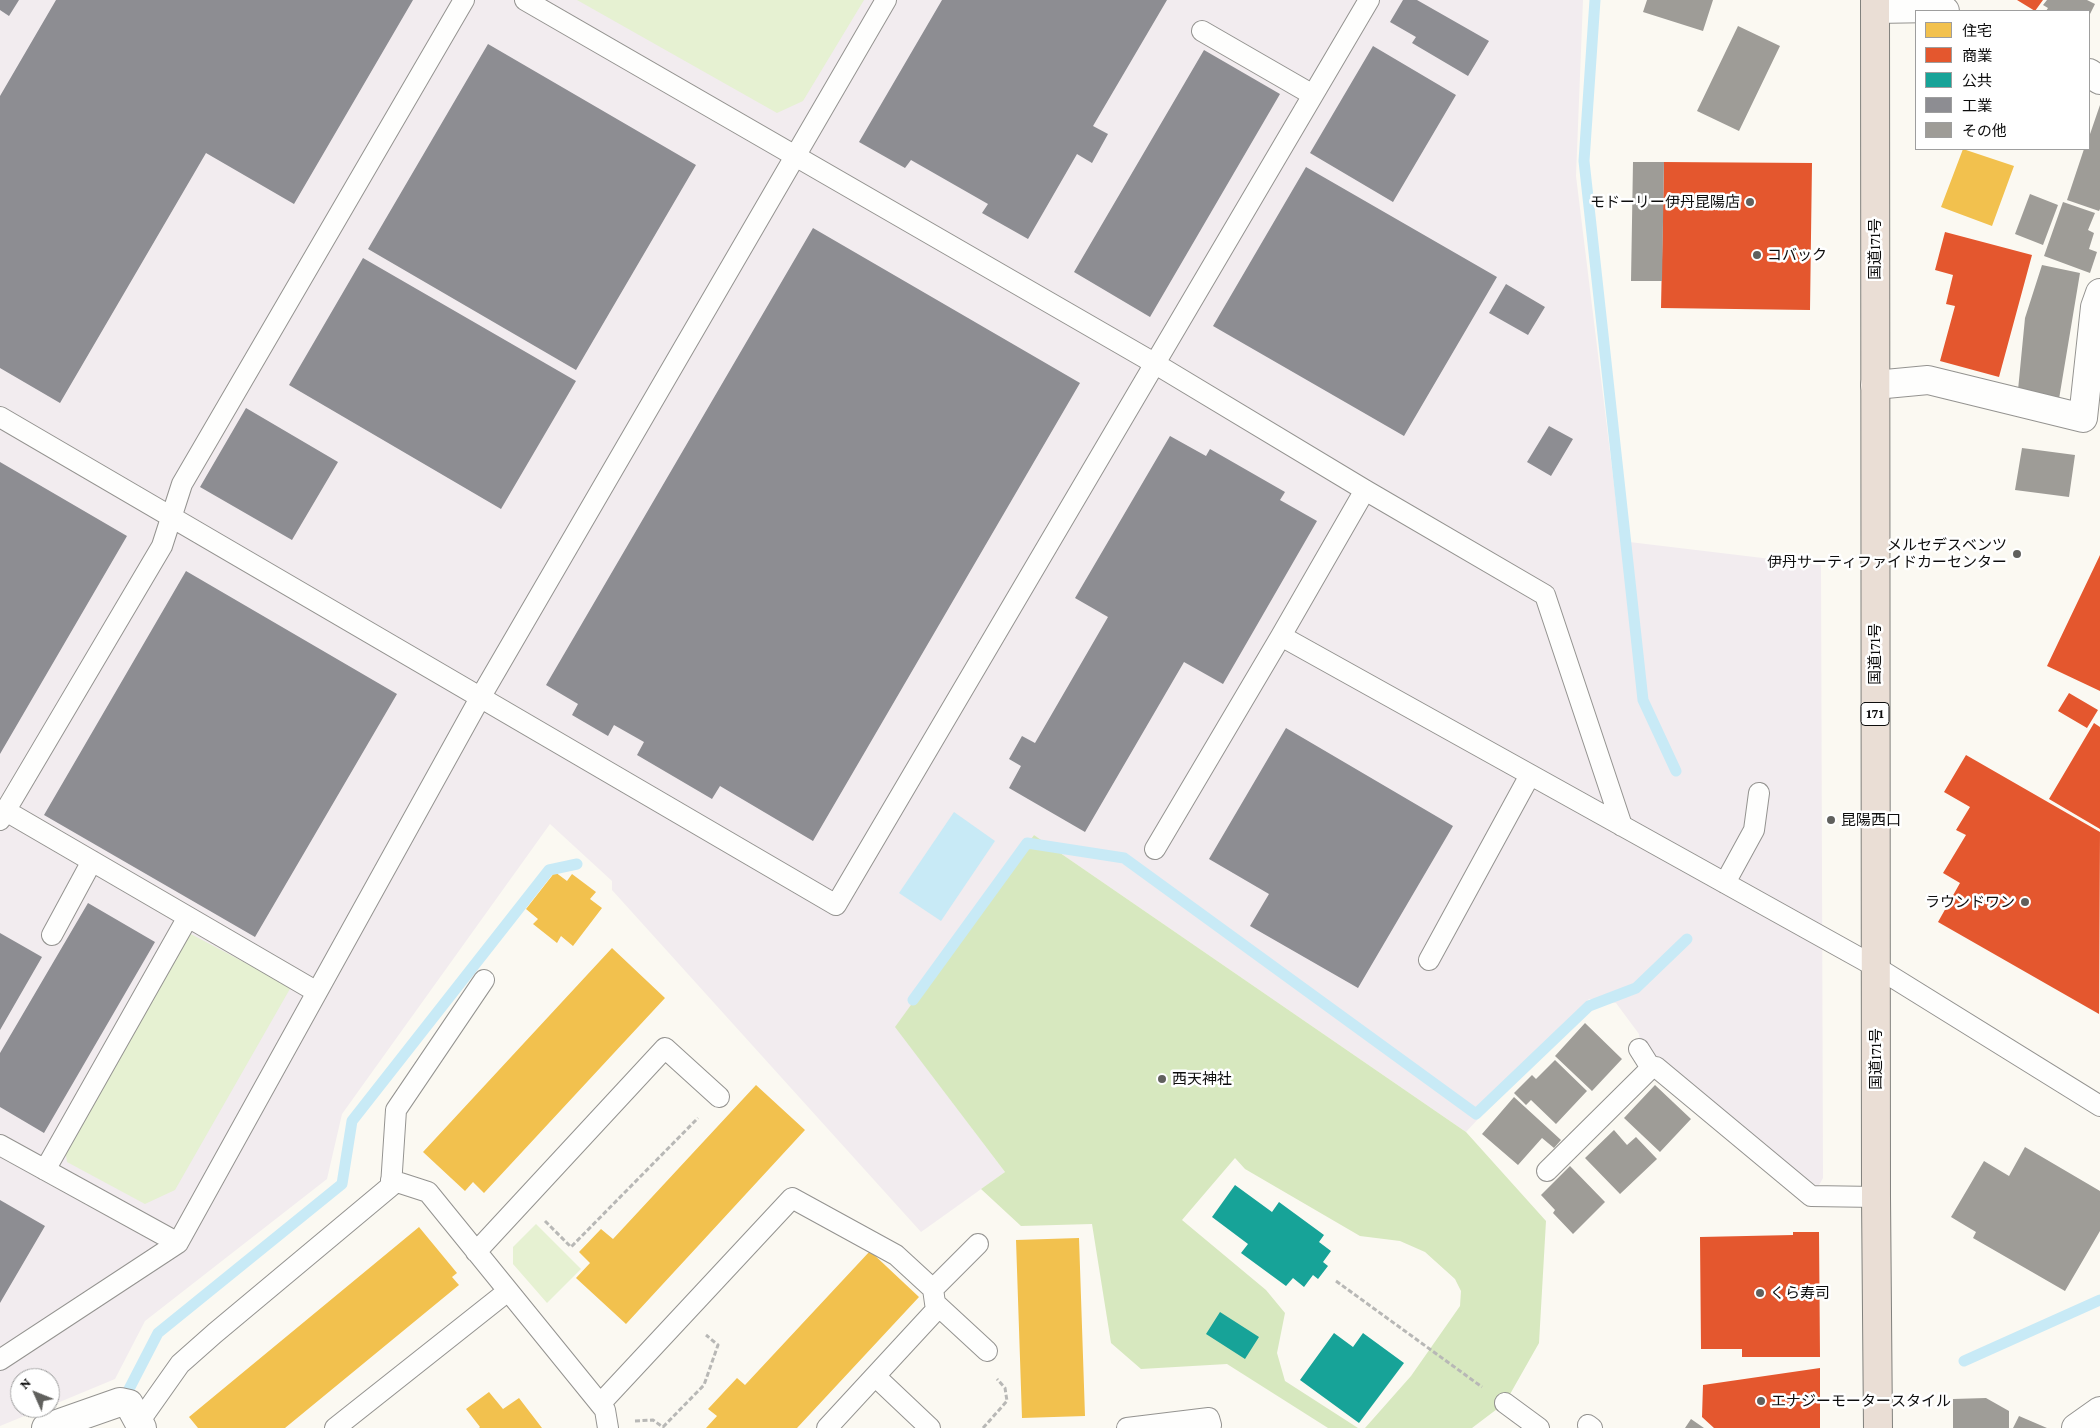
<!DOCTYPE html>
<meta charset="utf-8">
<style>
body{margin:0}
#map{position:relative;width:2100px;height:1428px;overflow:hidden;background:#fbf9f2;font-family:"Crimson Pro","Noto Sans JP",serif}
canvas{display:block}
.legend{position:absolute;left:1915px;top:10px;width:175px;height:140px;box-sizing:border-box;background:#fff;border:1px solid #9e9e9e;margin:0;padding:6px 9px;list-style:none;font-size:15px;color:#0d0d0d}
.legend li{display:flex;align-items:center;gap:10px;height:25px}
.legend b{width:25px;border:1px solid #9e9e9e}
.north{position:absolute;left:10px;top:1368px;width:50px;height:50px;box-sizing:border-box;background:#fff;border:1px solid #9e9e9e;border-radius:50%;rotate:314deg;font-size:14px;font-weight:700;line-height:20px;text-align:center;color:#0d0d0d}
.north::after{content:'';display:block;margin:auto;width:18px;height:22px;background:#60605d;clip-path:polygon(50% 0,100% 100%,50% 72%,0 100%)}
</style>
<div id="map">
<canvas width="2100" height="1428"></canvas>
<ul class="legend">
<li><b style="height:14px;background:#f2c14e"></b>住宅</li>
<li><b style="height:14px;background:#e4572e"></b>商業</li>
<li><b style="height:14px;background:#17a398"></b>公共</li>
<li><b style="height:14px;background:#8d8d92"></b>工業</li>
<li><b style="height:14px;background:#9e9c97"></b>その他</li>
</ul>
<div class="north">N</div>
</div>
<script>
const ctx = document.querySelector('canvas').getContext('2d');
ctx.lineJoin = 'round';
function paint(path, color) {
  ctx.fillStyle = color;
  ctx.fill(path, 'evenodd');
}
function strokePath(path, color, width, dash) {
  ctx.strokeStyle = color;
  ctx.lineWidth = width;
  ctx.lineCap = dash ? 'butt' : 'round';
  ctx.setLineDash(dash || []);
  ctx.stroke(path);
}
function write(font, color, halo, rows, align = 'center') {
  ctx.font = font + ' "Crimson Pro","Noto Sans JP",serif';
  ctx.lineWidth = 5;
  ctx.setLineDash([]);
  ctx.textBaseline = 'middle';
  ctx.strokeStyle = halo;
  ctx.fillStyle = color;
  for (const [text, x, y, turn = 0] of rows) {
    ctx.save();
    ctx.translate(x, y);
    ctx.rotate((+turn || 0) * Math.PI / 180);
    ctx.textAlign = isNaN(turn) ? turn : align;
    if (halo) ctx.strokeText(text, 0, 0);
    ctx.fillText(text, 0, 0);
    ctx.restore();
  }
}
paint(new Path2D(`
 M0,0H1583L1576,176L1621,541L1821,565L1823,1178L1818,1187L1652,1058L1640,1043L1639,1034L1616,1003L1589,999L1466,1132L1034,835L896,1027L1005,1172L921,1232L612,890V881L550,824L342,1114L327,1179L145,1321L115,1379L50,1406V1378H20V1408H44L0,1426Z`), '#f2ecef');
paint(new Path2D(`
 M577,0H864L803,101L777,113Z
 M189,933L291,987L175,1190L145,1204L67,1162L65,1148Z
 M536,1224L581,1269L547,1303L513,1264V1247Z`), '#e6f1d2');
paint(new Path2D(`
 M1034,835L1466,1132L1546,1221L1539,1343L1505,1403L1472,1428H1365L1411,1376L1460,1306L1461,1291L1455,1279L1425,1252L1400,1241L1360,1236L1245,1169L1235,1158L1182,1220L1266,1290L1285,1313L1277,1353L1285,1381L1358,1428H1328L1227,1364L1141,1369L1111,1343L1092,1224L1021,1226L981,1189L1005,1172L895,1027Z`), '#d7e8bf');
paint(new Path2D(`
 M954,812L995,841L941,921L899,893Z`), '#c8eaf6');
paint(new Path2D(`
 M1963,149L2014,166L1992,226L1941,207Z
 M555,872L567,881L572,874L596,892L590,899L602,908L573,946L561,936L557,943L533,924L538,919L526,909Z
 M612,948L665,998L484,1193L473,1182L465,1191L423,1152Z
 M756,1085L805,1130L626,1324L576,1278L590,1263L579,1252L601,1229L613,1239Z
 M419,1227L457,1273L452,1277L459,1285L285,1428H198L189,1417Z
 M1079,1238L1085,1416L1022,1418L1016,1240Z
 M870,1251L919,1297L797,1428H706L717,1416L708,1409L737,1378L745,1385Z
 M489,1392L503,1409L519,1398L542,1428H479L480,1427L466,1409Z`), '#f2c14e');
paint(new Path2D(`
 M2017,0H2043L2035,11Z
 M1664,162L1812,163L1810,310L1661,308Z
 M1945,232L2032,255L1999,377L1940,361L1955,306L1946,304L1953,275L1935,270Z
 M2100,555V691L2047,666Z
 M2069,693L2098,710L2087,728L2058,711Z
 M2094,723L2100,727V829L2049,799Z
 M1966,755L2100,832L2099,1014L1938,922L1960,883L1943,873L1966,835L1956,830L1970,807L1944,792Z
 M1793,1232H1819L1820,1357H1742V1349H1701L1700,1237L1793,1235Z
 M1820,1368V1428H1714L1702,1417L1703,1385Z`), '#e4572e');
paint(new Path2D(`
 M1235,1185L1272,1212L1279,1202L1324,1235L1319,1242L1331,1251L1323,1262L1328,1266L1318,1279L1313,1275L1304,1287L1293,1278L1286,1286L1241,1253L1248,1244L1212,1217Z
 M1220,1312L1259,1337L1245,1359L1206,1334Z
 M1334,1333L1353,1347L1363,1333L1404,1363L1359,1423L1300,1380Z`), '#17a398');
paint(new Path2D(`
 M0,0H19L9,16L0,10Z
 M56,0H413L294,204L206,153L60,403L0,368V96Z
 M942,0H1167L1093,126L1108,134L1092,163L1077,154L1028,239L982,213L988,204L911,160L905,168L859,142Z
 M1403,0H1417L1489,41L1468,76L1412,43L1416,37L1390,22Z
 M488,44L696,165L576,370L368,249Z
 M1373,46L1456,95L1393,202L1310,153Z
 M1204,50L1280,94L1150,317L1074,272Z
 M1306,167L1497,277L1404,436L1213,326Z
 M813,228L1080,383L813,841L720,786L712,799L637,755L644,742L614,725L608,736L572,715L578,704L546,685Z
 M363,258L576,381L501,509L289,385Z
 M1506,284L1545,307L1528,335L1489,313Z
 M246,408L338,462L292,540L200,487Z
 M1549,426L1573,439L1551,476L1527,462Z
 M1170,436L1206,456L1210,449L1285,492L1280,500L1317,521L1223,684L1184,662L1085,832L1009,788L1021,766L1009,759L1022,736L1035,743L1108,617L1075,598Z
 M0,462L127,536L0,754Z
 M186,571L397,694L255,937L44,815Z
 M1286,728L1453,826L1358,988L1250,926L1269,894L1209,859Z
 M88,903L155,942L44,1133L0,1107V1053Z
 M0,933L42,957L0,1030Z
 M0,1200L45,1226L0,1303Z`), '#8d8d92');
strokePath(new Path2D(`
 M1595,0L1584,161L1643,700L1676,771
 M913,1000L1027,843L1124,858L1476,1114L1589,1006L1636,988L1687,939
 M1964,1361L2100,1300
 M127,1393L158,1333L342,1184L352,1121L549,870L577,864`), '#c8eaf6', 11);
paint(new Path2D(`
 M1647,0H1713L1703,31L1643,12Z
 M2047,0H2087L2095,4L2089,16V11H2046L2048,8L2043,5Z
 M1738,26L1780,46L1739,131L1697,111Z
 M2100,105V209L2099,211L2067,200L2084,149H2089V137Z
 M1633,162H1664L1662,281H1631Z
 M2030,194L2058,205L2043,245L2015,234Z
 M2063,202L2095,213L2088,230L2094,233L2089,249L2097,252L2090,273L2044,256Z
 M2042,265L2080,273L2059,399L2018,390L2025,318Z
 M2022,448L2075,455L2069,497L2015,490Z
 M1585,1023L1622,1059L1592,1091L1555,1056Z
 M1555,1060L1587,1091L1556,1124L1531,1100L1526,1105L1514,1093L1532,1075L1536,1079Z
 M1655,1085L1691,1119L1660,1152L1624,1118Z
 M1514,1097L1561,1140L1554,1148L1542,1138L1518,1165L1482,1134Z
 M1614,1130L1627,1145L1636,1137L1657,1159L1620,1194L1585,1158Z
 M2025,1147L2100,1191V1231L2065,1291L1973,1238L1976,1232L1951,1217L1984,1161L2009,1176Z
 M1570,1166L1605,1202L1573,1234L1553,1213L1555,1210L1541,1195Z
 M1986,1398L2009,1411V1428H1953V1399Z
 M2019,1416L2047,1428H2013Z
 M1691,1419L1704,1428H1685Z`), '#9e9c97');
const lane = new Path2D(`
 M525,0L1154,363L1365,490L1545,595L1622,826
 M1202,31L1313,95
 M0,417L836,905L1369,0
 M1281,636L1876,967L2100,1106
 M6,811L317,992
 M0,820L162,546L182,484L464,0
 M1155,849L1281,636L1365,490
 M1725,883L1754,830L1759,793
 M52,935L92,861
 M1429,960L1530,775
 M1639,1049L1651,1068
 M0,1145L178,1243L480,698L886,0
 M45,1170L188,917
 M1547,1171L1651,1068L1656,1067L1811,1196L1876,1197
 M391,1180L428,1192L605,1410L608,1428
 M476,1252L665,1048L719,1097
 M933,1289L978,1244
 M935,1303L987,1351
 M0,1360L178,1243
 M875,1376L930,1428
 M1505,1403L1539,1428
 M600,1404L792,1198L896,1255L933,1289L936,1310L827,1428
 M139,1422L180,1364L215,1333L391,1186L396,1110L484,980
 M1588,1425L1592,1428
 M335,1428L508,1291
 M1127,1428L1209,1418L1211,1425`);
const street = new Path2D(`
 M1875,9L1935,8L1945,11
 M2089,73L2100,80
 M1875,385L1928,380L2083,418L2095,307L2100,293
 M46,1428L120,1402L129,1404L142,1428
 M2076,1428L2100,1411`);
const highway = new Path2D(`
 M1875,0L1876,1197L1878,1428`);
strokePath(lane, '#949390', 22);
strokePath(street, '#949390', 30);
strokePath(highway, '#81817d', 30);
strokePath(new Path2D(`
 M545,1221L571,1247L698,1118
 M1336,1281L1482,1387
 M635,1421L653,1420L664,1428
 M663,1427L704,1385L718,1345L706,1335
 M983,1428L1007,1401L1005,1388L997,1379`), '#b8b8b6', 3, [5, 2.5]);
strokePath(lane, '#fefefd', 20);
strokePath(street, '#fefefd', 28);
strokePath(highway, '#eaded5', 28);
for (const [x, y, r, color] of [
 [1750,202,5,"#60605d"],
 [1757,255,5,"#60605d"],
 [2017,554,5,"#60605d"],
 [1831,820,5,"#60605d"],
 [2025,902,5,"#60605d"],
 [1162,1079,5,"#60605d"],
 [1760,1293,5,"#60605d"],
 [1761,1401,5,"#60605d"]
]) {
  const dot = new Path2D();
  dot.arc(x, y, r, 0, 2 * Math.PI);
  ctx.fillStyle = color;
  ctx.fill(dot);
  strokePath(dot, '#fff', 2);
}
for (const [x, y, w] of [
 [1875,714,28]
]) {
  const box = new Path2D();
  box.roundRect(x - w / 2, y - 11.5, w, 23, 4);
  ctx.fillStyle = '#fff';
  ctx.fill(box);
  strokePath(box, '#0d0d0d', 1);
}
write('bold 14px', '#0d0d0d', null, [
 ["171",1875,714]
]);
write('15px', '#0d0d0d', '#fff', [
 ["モドーリー伊丹昆陽店",1740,202,"right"],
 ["コバック",1767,255],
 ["メルセデスベンツ",2007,545,"right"],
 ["伊丹サーティファイドカーセンター",2007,562,"right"],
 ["昆陽西口",1841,820],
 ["ラウンドワン",2015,902,"right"],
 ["西天神社",1172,1079],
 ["くら寿司",1770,1293],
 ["エナジーモータースタイル",1771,1401]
], 'left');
write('15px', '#0d0d0d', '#fff', [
 ["国道171号",1875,249,-90],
 ["国道171号",1875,654,-90],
 ["国道171号",1876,1059,-90]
]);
</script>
